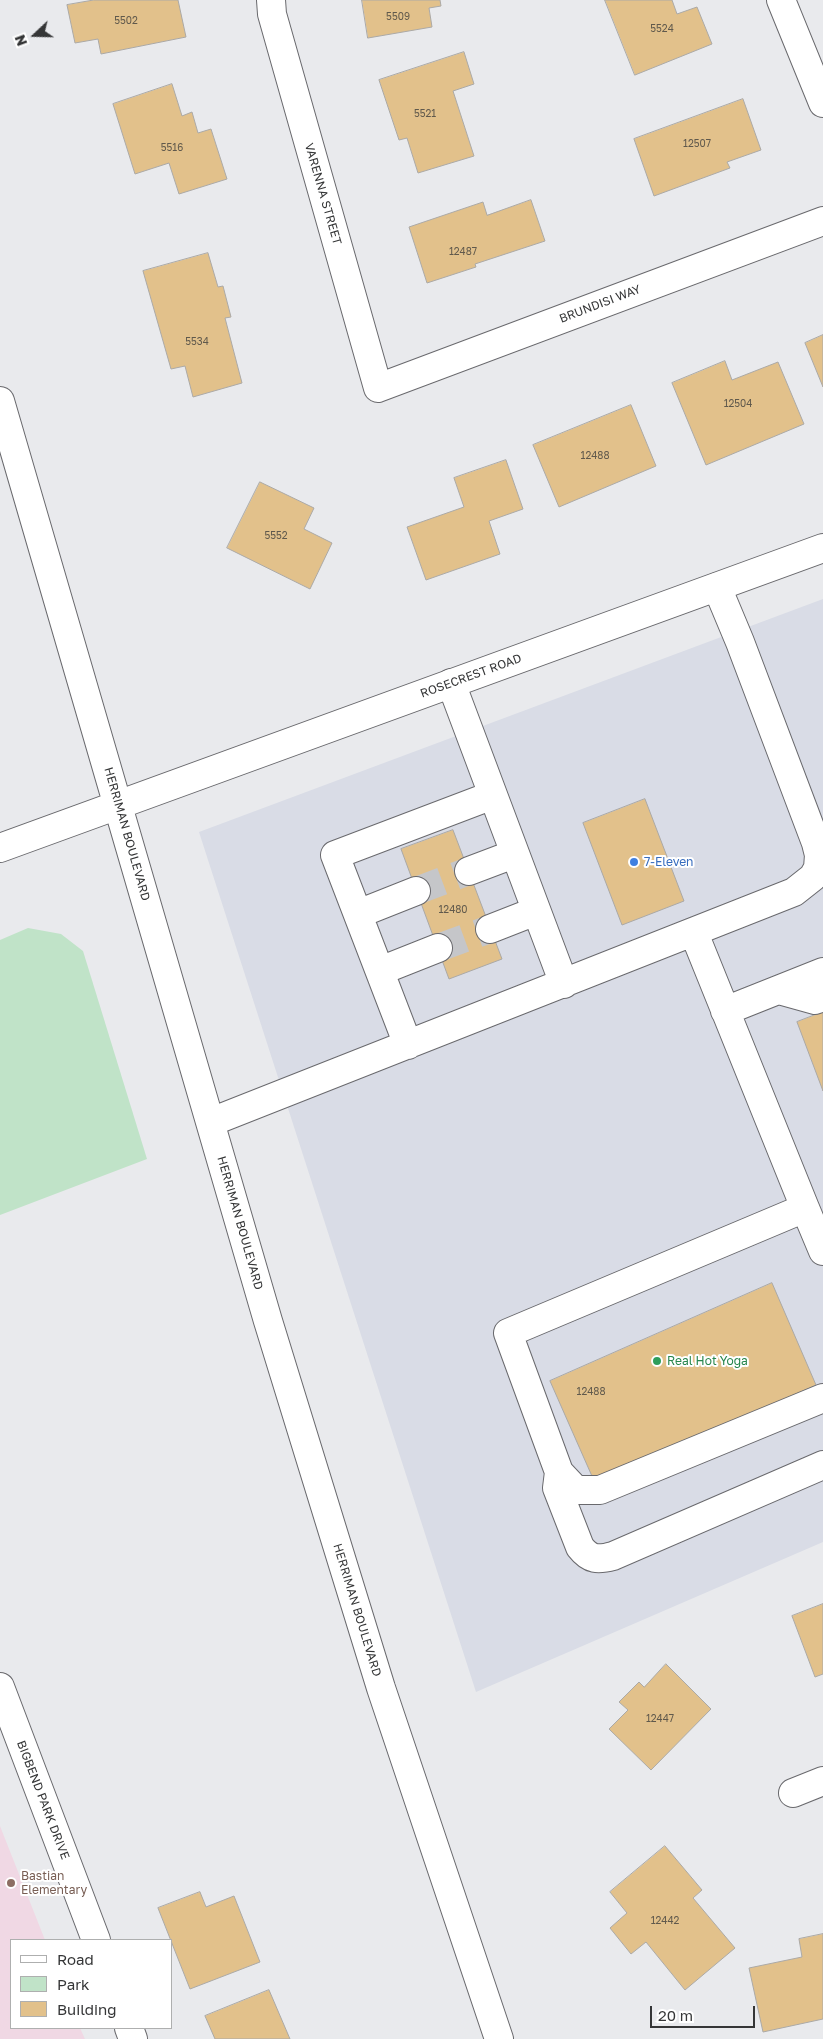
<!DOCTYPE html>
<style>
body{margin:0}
#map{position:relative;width:823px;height:2039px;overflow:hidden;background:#e9eaed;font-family:"Golos Text",sans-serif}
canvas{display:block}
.legend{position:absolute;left:10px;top:1939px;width:162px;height:90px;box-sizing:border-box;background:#fff;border:1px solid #aeafaf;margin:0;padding:6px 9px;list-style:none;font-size:15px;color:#353637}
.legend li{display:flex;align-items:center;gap:10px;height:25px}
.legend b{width:25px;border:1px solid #aeafaf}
.north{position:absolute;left:10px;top:10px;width:50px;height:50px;-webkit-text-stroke:4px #fff;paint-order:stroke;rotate:249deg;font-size:14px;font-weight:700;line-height:20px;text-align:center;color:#353637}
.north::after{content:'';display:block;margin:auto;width:18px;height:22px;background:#353637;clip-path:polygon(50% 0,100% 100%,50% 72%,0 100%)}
.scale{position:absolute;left:650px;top:2006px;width:105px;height:22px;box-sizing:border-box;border:2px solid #353637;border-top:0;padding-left:6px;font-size:15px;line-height:18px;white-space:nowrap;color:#353637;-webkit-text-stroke:4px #fff;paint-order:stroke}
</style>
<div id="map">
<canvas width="823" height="2039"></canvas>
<ul class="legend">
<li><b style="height:6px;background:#fff"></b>Road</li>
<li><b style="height:14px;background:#c0e3c8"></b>Park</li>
<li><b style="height:14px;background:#e2c18b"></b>Building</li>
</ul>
<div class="north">N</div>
<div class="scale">20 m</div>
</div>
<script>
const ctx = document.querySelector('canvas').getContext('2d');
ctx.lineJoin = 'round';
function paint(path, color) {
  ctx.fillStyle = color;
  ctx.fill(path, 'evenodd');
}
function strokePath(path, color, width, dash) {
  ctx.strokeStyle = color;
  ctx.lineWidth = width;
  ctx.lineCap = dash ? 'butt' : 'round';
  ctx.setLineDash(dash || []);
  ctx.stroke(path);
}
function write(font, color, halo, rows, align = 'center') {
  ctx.font = font + ' "Golos Text",sans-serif';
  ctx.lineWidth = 4;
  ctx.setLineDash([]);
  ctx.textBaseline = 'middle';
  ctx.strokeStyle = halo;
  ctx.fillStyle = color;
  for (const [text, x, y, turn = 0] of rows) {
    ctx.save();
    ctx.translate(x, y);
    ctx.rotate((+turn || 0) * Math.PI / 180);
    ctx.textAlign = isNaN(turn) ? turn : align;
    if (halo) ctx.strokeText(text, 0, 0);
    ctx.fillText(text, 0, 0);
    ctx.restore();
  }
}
paint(new Path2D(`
 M823,599V1542L476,1692L199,832Z`), '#d9dce6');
paint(new Path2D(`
 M0,1826L45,1940H11V2028H80L85,2039H0Z`), '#f0d8e4');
paint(new Path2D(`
 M28,928L61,934L83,951L147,1159L0,1215V940Z`), '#c0e3c8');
const building = new Path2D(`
 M94,0H178L186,37L101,54L98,39L75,43L67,5Z
 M362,0H440L441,6L429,8L432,27L368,38Z
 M605,0H672L677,14L697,7L712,44L635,75Z
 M464,52L474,84L453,91L474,156L418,173L407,138L399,140L379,80Z
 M172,84L182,116L192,112L198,133L211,129L227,179L179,194L169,163L135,174L113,104Z
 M743,99L761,150L727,162L730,168L654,196L634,139Z
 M531,200L545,241L475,264L476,267L427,283L409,227L483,202L487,215Z
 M208,253L218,287L223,286L231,317L225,318L242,383L193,397L185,366L171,369L143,271Z
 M823,335V387L805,343Z
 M725,361L732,380L778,362L804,424L706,465L672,383Z
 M631,405L656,466L559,507L533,445Z
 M506,460L523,509L489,521L500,554L426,580L407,527L464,507L454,478Z
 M260,482L314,508L304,529L332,543L310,589L227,548Z
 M645,799L684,901L622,925L583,823Z
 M453,830L502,959L449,979L401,849Z
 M823,1012V1091L797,1022Z
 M772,1283L816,1385L595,1483L550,1381Z
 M823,1604V1674L815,1677L792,1616Z
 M666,1664L711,1709L651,1770L609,1729L628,1710L619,1702L639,1682L644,1687Z
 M665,1846L702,1890L693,1898L735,1948L685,1990L646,1942L631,1954L610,1928L627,1913L610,1892Z
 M200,1892L206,1907L234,1896L260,1962L190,1989L158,1908Z
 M823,1934V2019L763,2032L749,1968L802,1957L799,1939Z
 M269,1990L290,2039H215L205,2016Z`);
paint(building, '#e2c18b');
strokePath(building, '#aba9a6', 1);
strokePath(new Path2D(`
 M416,891L469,871
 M438,948L490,929`), '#c5c6c9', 28, [28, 14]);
const minor = new Path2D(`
 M271,0L272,14L378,388L823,221
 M781,0L823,103
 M451,683L564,984
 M469,871L514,854
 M358,914L416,891
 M490,929L536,911
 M694,933L805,1208L508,1333L559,1472L576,1490H600L823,1398
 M380,971L438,948
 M779,990L815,1000L823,997
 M725,1011L823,972
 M408,1045L335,855L493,795
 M211,1122L794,892L813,877L818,868L819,855L816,843L740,642L717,587
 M805,1208L823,1251
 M559,1472L557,1488L580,1547C590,1560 598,1560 613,1556L823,1465
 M0,1687L96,1940
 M793,1793L823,1781
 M129,2028L133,2039`);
const major = new Path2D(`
 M0,401L268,1321L381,1688L499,2039
 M0,848L823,548`);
strokePath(minor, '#69696d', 30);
strokePath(major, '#69696d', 30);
strokePath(minor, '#fff', 28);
strokePath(major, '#fff', 28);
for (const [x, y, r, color] of [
 [634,862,5,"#3f7fe0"],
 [657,1361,5,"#2e9e5b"],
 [11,1883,5,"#8d6e63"]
]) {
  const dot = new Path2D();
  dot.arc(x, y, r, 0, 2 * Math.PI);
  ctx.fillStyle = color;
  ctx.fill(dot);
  strokePath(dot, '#fff', 2);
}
write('10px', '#60594c', null, [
 ["5509",398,17],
 ["5502",126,21],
 ["5524",662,29],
 ["5521",425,114],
 ["12507",697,144],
 ["5516",172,148],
 ["12487",463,252],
 ["5534",197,342],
 ["12504",738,404],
 ["12488",595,456],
 ["5552",276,536],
 ["12480",453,910],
 ["12488",591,1392],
 ["12447",660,1719],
 ["12442",665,1921]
]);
write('12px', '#353637', '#fff', [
 ["VARENNA STREET",323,194,74],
 ["BRUNDISI WAY",600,304,-21],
 ["ROSECREST ROAD",471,676,-20],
 ["HERRIMAN BOULEVARD",127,834,74],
 ["HERRIMAN BOULEVARD",240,1223,74],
 ["HERRIMAN BOULEVARD",357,1610,73],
 ["BIGBEND PARK DRIVE",43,1800,69]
]);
write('12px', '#366cbe', '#fff', [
 ["7-Eleven",644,862]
], 'left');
write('12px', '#27864d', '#fff', [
 ["Real Hot Yoga",667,1361]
], 'left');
write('12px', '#785e54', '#fff', [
 ["Bastian",21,1876],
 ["Elementary",21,1890]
], 'left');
</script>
